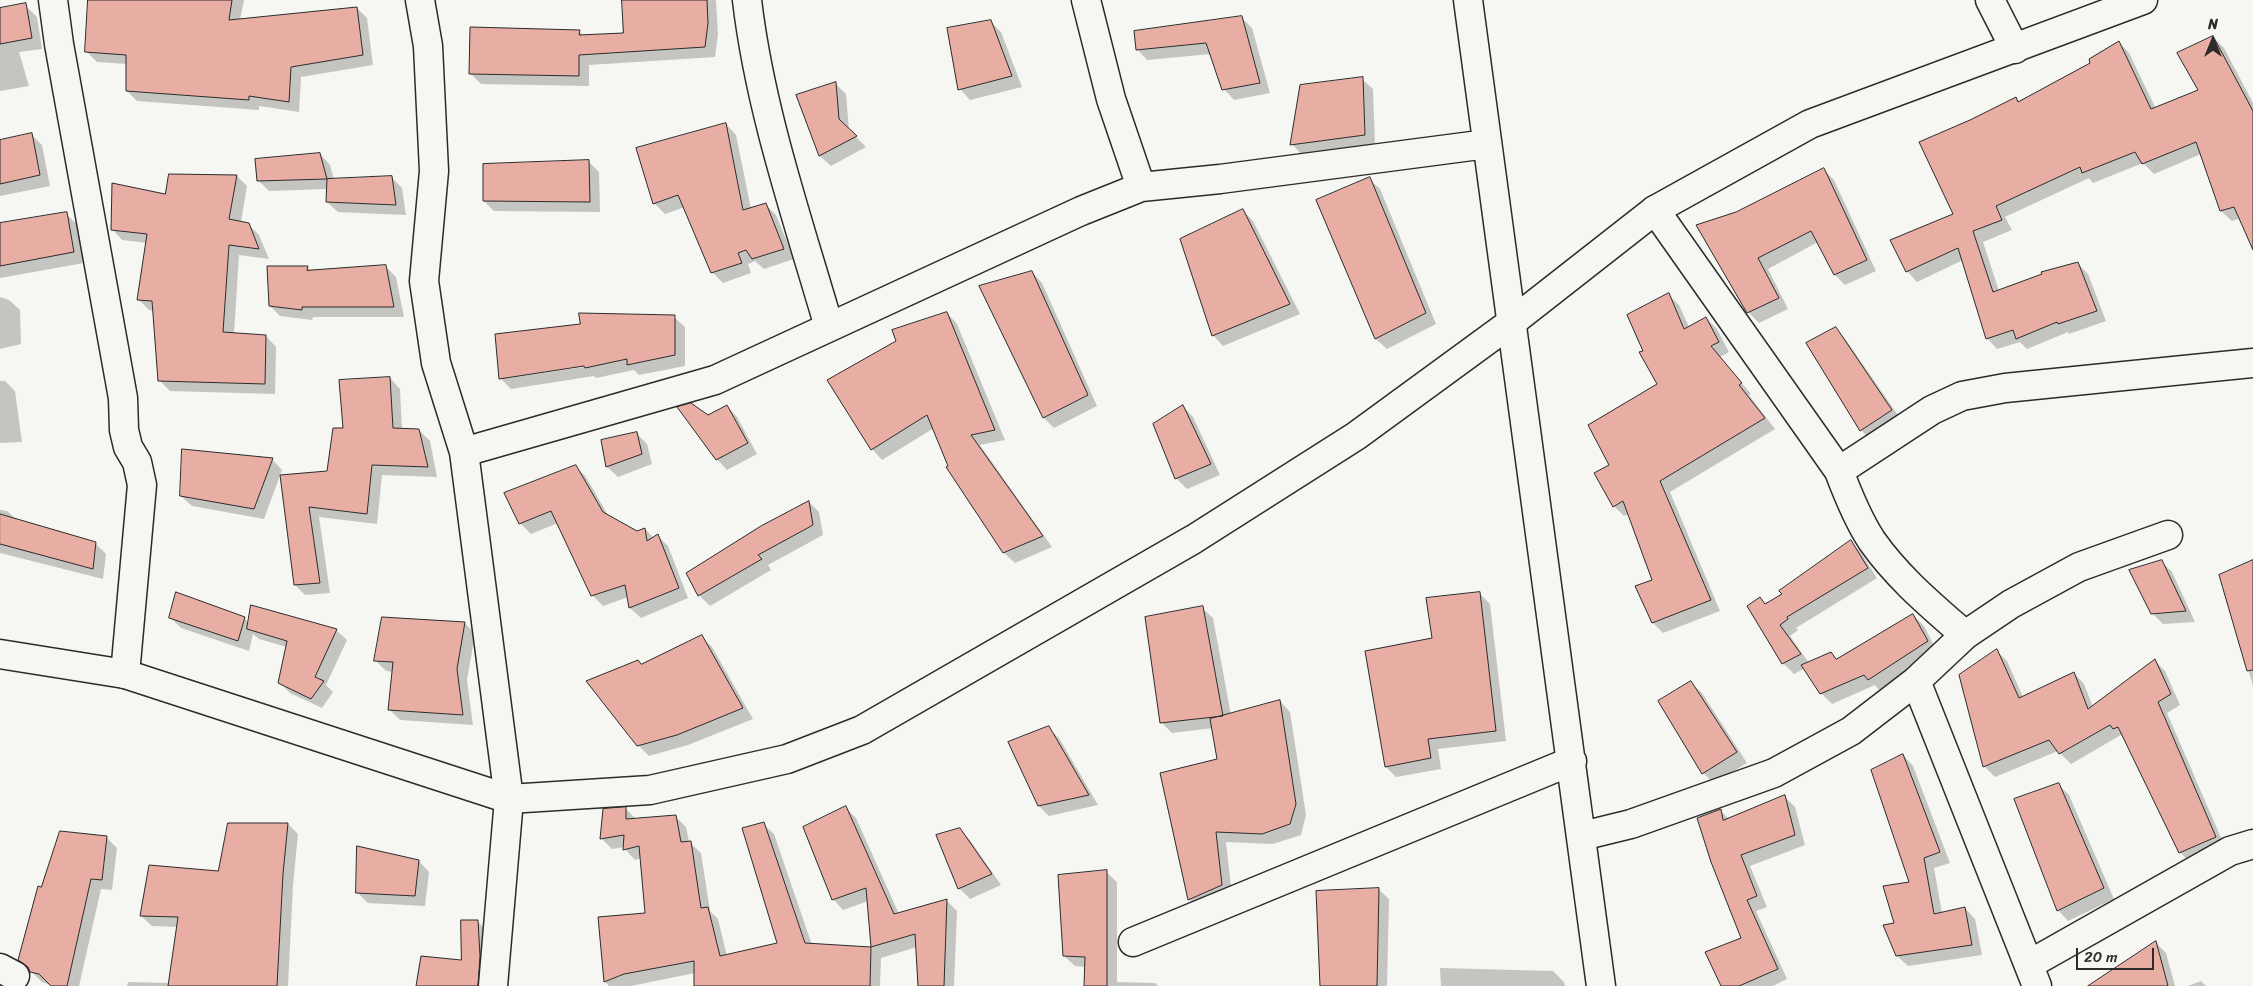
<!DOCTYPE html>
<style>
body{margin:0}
#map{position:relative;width:2253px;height:986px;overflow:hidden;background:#f6f6f2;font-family:Sriracha,sans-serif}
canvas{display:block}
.north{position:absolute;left:2188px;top:15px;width:50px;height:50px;-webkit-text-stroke:4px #f6f6f2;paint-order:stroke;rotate:0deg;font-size:14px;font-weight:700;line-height:20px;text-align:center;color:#2b2b2b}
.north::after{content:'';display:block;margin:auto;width:18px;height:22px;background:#2b2b2b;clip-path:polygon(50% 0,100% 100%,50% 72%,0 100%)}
.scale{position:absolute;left:2076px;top:948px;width:78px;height:22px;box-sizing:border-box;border:2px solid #2b2b2b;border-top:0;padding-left:6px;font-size:15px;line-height:18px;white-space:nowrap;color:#2b2b2b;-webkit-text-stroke:4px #f6f6f2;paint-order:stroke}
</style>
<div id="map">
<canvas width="2253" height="986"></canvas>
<div class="north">N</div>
<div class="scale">20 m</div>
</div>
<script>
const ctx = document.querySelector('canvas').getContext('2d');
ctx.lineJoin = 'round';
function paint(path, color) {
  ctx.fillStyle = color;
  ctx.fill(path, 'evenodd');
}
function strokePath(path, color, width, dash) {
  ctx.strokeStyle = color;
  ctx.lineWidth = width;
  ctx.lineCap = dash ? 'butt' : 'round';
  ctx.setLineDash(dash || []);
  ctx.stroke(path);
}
paint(new Path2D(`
 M121,0H244L240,20L357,8L367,18L373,65L301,77L299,112L259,106V110L137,101L127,91V64L97,62L87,52Z
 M623,0H716L718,35L715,57L589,65V86L481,84L470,73L579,31L584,36L625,35Z
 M26,6L37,17L42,49L19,52L29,86L0,91V10Z
 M1241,17L1252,28L1270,93L1234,100L1224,89L1211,54L1147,60L1137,49Z
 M991,22L1001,32L1022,87L970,100L960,89Z
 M2213,37L2224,48L2253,103V243L2241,218L2232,221L2221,211L2201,154L2154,174L2143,163L2093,183L2089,178L2005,217L2012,230L1983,242L1999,291L2078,264L2088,274L2106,321L2069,334L2068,332L2027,349L2020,342L1997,349L1987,338L1963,260L1917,282L1907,271L1955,214L1970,122L2015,98L2020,102L2092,63L2119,42L2129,53L2156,109L2199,90Z
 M1362,79L1373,89L1375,145L1302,155L1292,144Z
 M836,84L846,94L849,130L866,147L831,166L820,156L798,95Z
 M726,124L736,135L751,209L766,205L776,215L794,259L764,269L755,261L748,264L751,273L723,283L712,272L685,207L665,214L655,204L637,149Z
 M32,135L42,145L50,186L0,196V141Z
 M320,154L330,165L334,180L391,177L402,188L406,215L338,212L327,202L328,189L269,191L258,180Z
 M589,162L599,172L600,212L494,211L484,201Z
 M1823,169L1834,180L1876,271L1845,285L1835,275L1818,242L1768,269L1788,309L1759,323L1748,312L1698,226L1736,213Z
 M237,176L247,186L241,222L248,224L259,235L269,259L239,255L234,334L266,336L276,347L275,394L170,391L159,380L154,311L149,310L139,300L147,243L122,240L112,229L166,195Z
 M1369,179L1380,189L1436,324L1387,349L1376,339L1317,201Z
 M1243,210L1253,221L1300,314L1223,346L1213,335Z
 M66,214L77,224L84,263L0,278V224Z
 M385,266L396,277L404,317H313L312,320L280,316L270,306L307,267L311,271Z
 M1032,272L1042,283L1097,406L1054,428L1044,418L981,287Z
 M1669,295L1679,305L1689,327L1706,318L1717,329L1729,352L1720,357L1751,394L1749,395L1775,429L1670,492L1720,611L1663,633L1653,623L1654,581L1629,514L1624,516L1614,506L1610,465L1658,385L1644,351Z
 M0,297L9,300L20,310L21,344L0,349Z
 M947,313L957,324L1005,440L980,445L1052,547L1015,563L1004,553L948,468L950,467L934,428L882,460L872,449Z
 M674,317L685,327V366L639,375L634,370L596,378L594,376L511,389L500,378ZM590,363L591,366L508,378V376Z
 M1836,329L1846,340L1902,421L1872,441L1861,430Z
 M390,378L400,389L402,430H419L430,441L437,477L382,475L377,524L319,517L330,593L305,595L295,585L281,476L328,472L344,429Z
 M0,381H5L15,391L22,442L0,443Z
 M727,406L737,417L757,454L727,470L717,459L707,417Z
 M1183,406L1193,417L1220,475L1187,489L1176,478Z
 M637,434L647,444L652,464L618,477L607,467L603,441Z
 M272,459L282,470L264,519L192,506L181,496Z
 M576,467L586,477L609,517L637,532L645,529L654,538L658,536L668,546L688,598L641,618L630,608L628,597L603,606L592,595L558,523L531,534L520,523Z
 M809,502L819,512L823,535L768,565L771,570L710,606L699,595Z
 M0,510L7,511L17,520L95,543L106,554L103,579L0,553Z
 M1851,542L1861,553L1877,578L1796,628L1798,630L1790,636L1809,663L1831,653L1837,660L1913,615L1924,626L1937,652L1879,690L1875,685L1832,704L1821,693L1805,668L1794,674L1783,663L1766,605L1783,594Z
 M2161,561L2172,572L2195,622L2163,624L2152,613Z
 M2253,561V686L2221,576Z
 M1480,594L1490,604L1506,741L1438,749L1441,769L1396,777L1386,767L1434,639Z
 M1202,608L1213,618L1231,715L1280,701L1290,712L1306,815L1301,835L1273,844L1226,842L1232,896L1199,910L1189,899L1219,760L1213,728L1172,733L1161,722Z
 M171,618H244L249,623L336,630L347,640L326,685L333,692L322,708L290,693L279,682L287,647L259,639L253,634L249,651L181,628Z
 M383,618L465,623L475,634L467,680L473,725L400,720L390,710L393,672L386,671L376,661Z
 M701,636L712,647L753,719L688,745L649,756L638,745Z
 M1997,651L2007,661L2023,697L2074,673L2084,684L2093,707L2155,661L2165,671L2180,705L2167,713L2225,847L2190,863L2180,852L2125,739L2121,735L2071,764L2058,751L1995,777L1984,766Z
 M1691,683L1702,693L1747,763L1714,783L1703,773Z
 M1048,728L1059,738L1098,805L1049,816L1039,806Z
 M1903,755L1913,766L1950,863L1934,868L1942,913L1965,908L1975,919L1982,955L1908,966L1897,956L1895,924L1911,883Z
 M2059,785L2069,795L2114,899L2068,921L2058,910Z
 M1784,796L1795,807L1805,845L1750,866L1767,907L1756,911L1787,979L1773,986H1722L1742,939L1720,810L1729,819Z
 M625,808L636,819L676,817L686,827L689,842L701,853L710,911L718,919L727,956L779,944L763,824L774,834L812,945L872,949L868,901L843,910L833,899L846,808L856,818L899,914L947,901L957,911L954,986H919L917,947L881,958L880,986H696L695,973L631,986H609L605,982L599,918L646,914L641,858L635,860L625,849V847L612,849L602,839L604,810Z
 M288,824L298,834L293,885L288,986H127L128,982L170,983L178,927L152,926L141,916L219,872Z
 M959,829L970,840L1001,885L970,899L959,888Z
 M106,837L117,848L112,890L101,889L79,986H53L42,982L19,960L42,888Z
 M419,861L429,872L425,906L368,903L358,893Z
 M1106,872L1117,882V982L1155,983L1158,986H1085L1086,967L1075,966L1064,956Z
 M1378,889L1389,899L1387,986H1322Z
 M477,921L488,932L489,986H418L462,961Z
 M2156,943L2166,953L2175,986H2102Z
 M1440,968L1553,971L1564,982L1565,986H1441Z
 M2201,981L2206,986H2188Z`), '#0003');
const building = new Path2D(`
 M88,0H232L229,20L357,7L363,55L291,67L289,102L249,96V100L126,91V55L85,52Z
 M622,0H707L708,23L705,47L579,55V76L469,74L470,27L580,30L579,35L623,33Z
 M26,3L32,38L0,44V8Z
 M1242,16L1260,83L1222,90L1206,43L1136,50L1134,31Z
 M991,20L1012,76L958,90L947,28Z
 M2213,36L2253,111V250L2234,207L2220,211L2196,142L2142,164L2135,152L2082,173L2080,167L1996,206L2002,220L1973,231L1993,292L2042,274L2041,272L2078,262L2097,311L2058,324L2057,322L2016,339L2013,330L1986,339L1958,248L1906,272L1890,240L1953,214L1919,142L1970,120L2016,97L2018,102L2090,63L2089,59L2119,41L2151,109L2198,90L2177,53Z
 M1363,77L1365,135L1290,145L1300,85Z
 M836,82L839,119L857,136L819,156L796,95Z
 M726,123L743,210L766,203L784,249L752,259L746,250L738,253L742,263L711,273L678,195L653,204L636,148Z
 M32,133L40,175L0,184V140Z
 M320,153L327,179L257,181L255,159Z
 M589,160L590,202L483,201V164Z
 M1824,168L1867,260L1834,275L1811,231L1758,258L1779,298L1747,313L1696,225L1736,212Z
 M169,174L237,175L229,219L249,223L259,249L229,245L223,332L266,335L265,384L158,381L152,301L137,300L147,234L111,230L112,183L165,194Z
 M392,176L396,205L326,202L327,179Z
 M1370,177L1426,313L1375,339L1316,200Z
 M1243,209L1290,304L1212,336L1180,239Z
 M67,212L74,252L0,266V223Z
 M386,265L394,307H302V310L269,306L267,266H308L307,270Z
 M1032,271L1088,395L1043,418L979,286Z
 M1669,293L1684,329L1706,317L1719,342L1711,346L1742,383L1739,385L1765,418L1660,481L1711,600L1652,623L1635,586L1652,580L1623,501L1613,507L1594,473L1609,465L1588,425L1657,384L1639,352L1643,351L1627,315Z
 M947,312L995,430L971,435L1043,536L1003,553L946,467L948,466L927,415L871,450L827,380L896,341L892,330Z
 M579,313L675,315V355L627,365V359L585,368L584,366L499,379L495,334L580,324Z
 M1836,327L1892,410L1860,431L1806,343Z
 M390,377L393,428L419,429L428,467L372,465L367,514L309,507L320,583L294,585L280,475L327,471L333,428H343L339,380Z
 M691,403L708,415L727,405L748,443L716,460L677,407Z
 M1183,405L1211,464L1175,479L1153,424Z
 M637,432L642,454L606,467L601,440Z
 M182,449L273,458L254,509L180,496Z
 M576,465L603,512L637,531L645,528L647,541L658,534L679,588L629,608L625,585L591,596L551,511L519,524L504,493Z
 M809,501L813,525L758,555L762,559L698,596L686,573L761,526Z
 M0,514L96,542L93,569L0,544Z
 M1851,540L1868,568L1787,617L1788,619L1780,625L1801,654L1782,664L1747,606L1760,597L1765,604L1782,594L1779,591Z
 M2162,560L2186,611L2151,614L2129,570Z
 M2253,560V670L2247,671L2219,575Z
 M176,592L245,617L238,641L169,618Z
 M1480,592L1496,731L1428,739L1431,758L1385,767L1365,651L1432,638L1426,598Z
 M251,605L337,629L315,677L324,681L311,699L278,683L287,641L247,629Z
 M1203,606L1223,716L1160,723L1145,617Z
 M1913,614L1928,641L1868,680L1864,675L1820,694L1801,665L1831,652L1836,659Z
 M382,617L465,622L457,669L463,715L388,710L393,662L374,661Z
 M702,635L743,708L677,735L637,746L586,681L638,660L641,664Z
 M1997,649L2019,698L2074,672L2088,709L2155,659L2171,694L2158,702L2216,837L2179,853L2118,727L2113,729L2110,725L2059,754L2049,740L1983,767L1959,675Z
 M1691,681L1737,752L1702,774L1658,701Z
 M1280,700L1296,804L1290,824L1262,834L1216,832L1222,885L1188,900L1160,773L1217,759L1210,719Z
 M1049,726L1089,795L1038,806L1008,742Z
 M1903,754L1940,852L1924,858L1934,914L1965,907L1972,945L1896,956L1883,925L1894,923L1883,886L1909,882L1871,770Z
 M2059,783L2104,888L2057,911L2014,799Z
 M1785,795L1795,835L1741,855L1757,896L1747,900L1778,969L1739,986H1721L1705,952L1741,938L1711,862L1697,818L1721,809L1723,820Z
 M846,806L894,914L947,899L944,986H918L915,934L871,947L866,888L832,900L803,827Z
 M626,807V819L676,815L681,842L691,841L701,908L708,907L720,956L777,943L742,828L764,822L805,943L871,947L870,986H694V961L624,974L604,982L598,917L645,913L639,846L623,850L624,835L600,839L603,809Z
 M228,823H288L283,874L277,986H168L178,917L140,916L149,865L218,871Z
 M960,828L992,874L958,889L936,835Z
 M60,831L107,836L102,880L91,879L67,986H51L39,974L30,972L28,967L18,960L38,886L41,887Z
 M357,846L419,860L415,896L356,893Z
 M1107,870V986H1084L1085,957L1063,956L1058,875Z
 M1379,888L1377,986H1320L1316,891Z
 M461,920H478L480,956L478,986H416L421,956L461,960Z
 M2156,941L2168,986H2088Z`);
paint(building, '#e8aea4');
strokePath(building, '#2b2b2b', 1);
const street = new Path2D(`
 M53,0L59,44L123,398L124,430L128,447L137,462L142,485L125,674
 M420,0L428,46L434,171L424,281L436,363L464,452L509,799L493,986
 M747,0C760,111 798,220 829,327
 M1086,0L1111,99L1141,187
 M1468,0L1601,986
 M1990,0L2015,49
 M1655,210L1839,471C1848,495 1858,520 1872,541C1898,578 1932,606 1965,635
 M464,452L715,380L1081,211L1141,187L1220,179L1487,144
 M1839,471L1932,410L1962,396L2005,388L2253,363
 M1916,681L2037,986
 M1582,836L1631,824L1774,773L1851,731L1916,681L1965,635L2011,604L2079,567L2168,535
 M1133,942L1572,761
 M2030,964L2230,851L2253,844
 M0,968L15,976`);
const secondary = new Path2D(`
 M0,654L125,674L509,799L650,790L787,759L862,730L1194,539L1356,436L1512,322L1655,210L1810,124L2143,0`);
strokePath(street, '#2b2b2b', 31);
strokePath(secondary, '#2b2b2b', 31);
strokePath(street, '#f6f6f2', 28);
strokePath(secondary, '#f6f6f2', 28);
</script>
